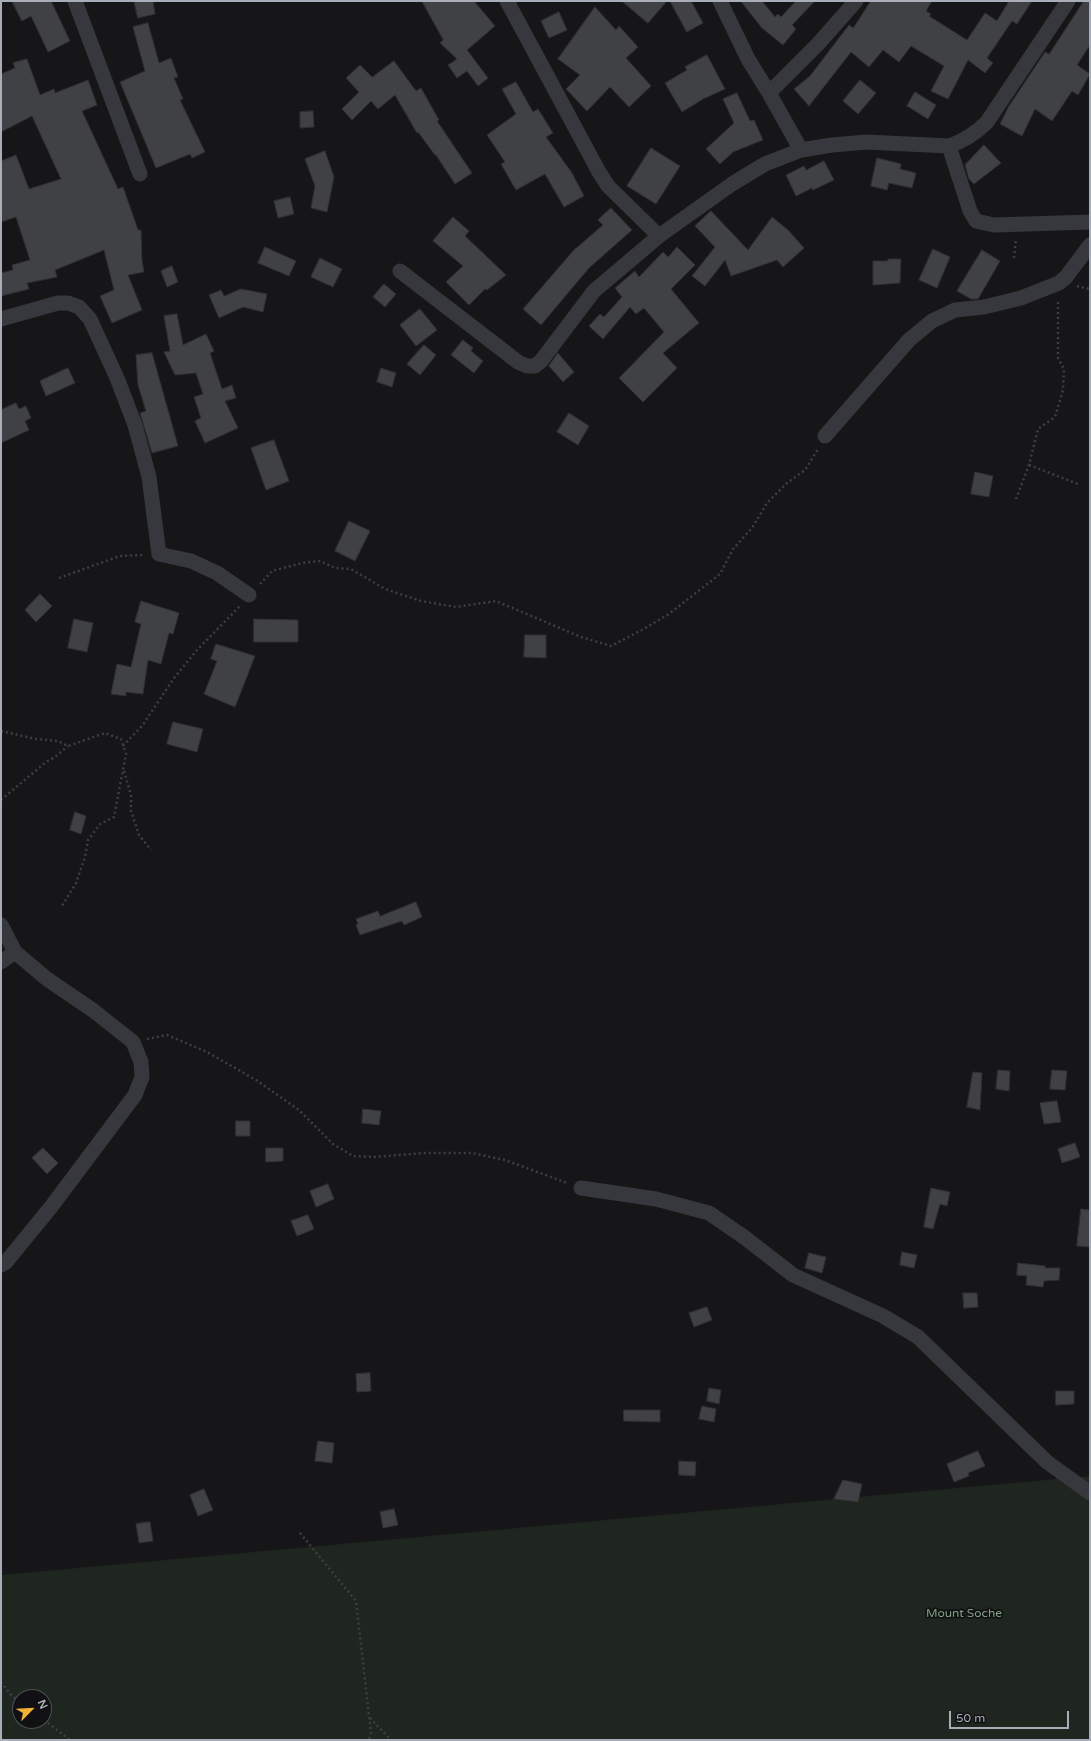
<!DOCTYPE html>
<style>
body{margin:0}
#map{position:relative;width:1091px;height:1741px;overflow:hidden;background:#161618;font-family:"Varela Round",sans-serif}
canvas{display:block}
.frame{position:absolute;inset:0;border:2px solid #a8adb8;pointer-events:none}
.north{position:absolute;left:12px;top:1689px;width:40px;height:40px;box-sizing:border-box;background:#111113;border:1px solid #4d4f55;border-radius:50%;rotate:66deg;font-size:11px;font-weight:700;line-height:16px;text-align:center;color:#a8adb8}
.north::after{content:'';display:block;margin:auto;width:14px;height:18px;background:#f2b134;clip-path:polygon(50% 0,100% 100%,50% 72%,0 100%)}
.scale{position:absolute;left:949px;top:1711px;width:120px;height:18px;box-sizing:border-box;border:2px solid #a8adb8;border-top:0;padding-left:5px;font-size:12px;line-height:14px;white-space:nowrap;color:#a8adb8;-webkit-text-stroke:3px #111113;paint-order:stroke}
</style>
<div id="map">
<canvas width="1091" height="1741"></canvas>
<div class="frame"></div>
<div class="north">N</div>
<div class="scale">50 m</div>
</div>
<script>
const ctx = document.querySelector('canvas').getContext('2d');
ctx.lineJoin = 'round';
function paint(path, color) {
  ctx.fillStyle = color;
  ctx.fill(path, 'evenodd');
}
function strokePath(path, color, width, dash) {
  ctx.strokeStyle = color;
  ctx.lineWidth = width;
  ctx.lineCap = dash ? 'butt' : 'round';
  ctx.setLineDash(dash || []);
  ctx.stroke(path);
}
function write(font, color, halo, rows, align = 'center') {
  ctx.font = font + ' "Varela Round",sans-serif';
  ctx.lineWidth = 3.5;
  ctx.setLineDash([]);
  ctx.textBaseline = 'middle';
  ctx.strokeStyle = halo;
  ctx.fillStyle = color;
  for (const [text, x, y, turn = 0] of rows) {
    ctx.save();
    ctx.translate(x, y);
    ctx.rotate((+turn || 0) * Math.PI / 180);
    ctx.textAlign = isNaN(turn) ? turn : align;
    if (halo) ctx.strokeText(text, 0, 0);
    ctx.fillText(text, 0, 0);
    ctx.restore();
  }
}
paint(new Path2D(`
 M1090,1476V1740H1V1575ZM20,1697H44V1721H20Z`), '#1e261f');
const building = new Path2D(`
 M12,1H51L70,41L48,52L31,16L22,21Z
 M134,1H153L155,14L138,18Z
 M422,1H474L495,26L467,50L488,78L478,86L467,71L457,78L448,65L457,59L440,43L443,40Z
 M622,1H667L648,23Z
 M670,1H691L703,23L687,32Z
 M741,1H762L775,17L778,14L781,17L796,1H815L792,25L796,29L783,45L762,28Z
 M871,1H932L926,11L931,14L929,16L967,40L985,13L997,21L1009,1H1032L1017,24L1012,21L987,58L993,63L985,73L968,60L948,99L931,91L944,66L911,46L899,62L883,50L869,67L851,52L809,106L794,89L810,76L849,25L853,28Z
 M1084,1H1090V45L1077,65L1090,74L1078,95L1072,91L1052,121L1035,109L1022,136L1000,124L1009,106L1045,52L1049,54Z
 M595,7L616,30L619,26L638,47L626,58L651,86L629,107L610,87L587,111L566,89L580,75L558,59Z
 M559,12L567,30L549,38L541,21Z
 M148,23L159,63L171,58L178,77L174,78L183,99L180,100L205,152L192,158L190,154L156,168L120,82L145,71L133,27Z
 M707,55L725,89L703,99L682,112L665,83L687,70L685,67Z
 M27,59L40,95L54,89L55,93L88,80L97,105L82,111L118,189L123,187L138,230H141L142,261L144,272L128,275L142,310L112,323L100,296L114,290L104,250L55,270L57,277L27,283L29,289L1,296V273L13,270L12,265L30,260L16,217L1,222V161L16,155L29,189L61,179L32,116L1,132V74L15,68L13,63Z
 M394,61L416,91L421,88L439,120L437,121L472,173L455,184L436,155H435L418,132L417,133L395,95L378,109L371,101L352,120L342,109L359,92L346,78L360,65L372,77Z
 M860,80L876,93L858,114L843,101Z
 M516,82L533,112L538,109L553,133L546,137L572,173L584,196L564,207L545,174L516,190L501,164L505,162L487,135L516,114L502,89Z
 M915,92L936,105L928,119L907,106Z
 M737,93L750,121L754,120L763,140L733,152L720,164L706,149L734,123L723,99Z
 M313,111L314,127L300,128V112Z
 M984,145L1001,163L974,184L969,179L965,165Z
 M651,148L680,166L656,204L627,186Z
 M325,151L334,177L327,212L311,208L315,186L305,159Z
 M877,158L901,164L900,169L916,173L912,188L889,183L887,190L871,186Z
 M824,161L834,180L813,190L812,188L796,196L786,175L804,166L806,170Z
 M290,197L294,214L278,218L274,201Z
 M611,208L632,230L589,268L541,325L523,309L573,251L603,225L598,220Z
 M711,211L748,250L772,217L788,230L804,248L783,267L777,260L731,276L725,260L705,286L692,276L715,247L695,226Z
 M453,217L469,231L465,236L506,275L487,290L485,289L469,305L446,282L463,266L433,241Z
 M265,247L296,261L289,276L258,263Z
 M677,247L695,265L671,289L699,323L663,353L677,368L643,402L619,378L664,332L644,308L636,314L630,307L603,339L589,326L600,314L604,317L622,297L615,288L635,271L639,277L663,252L668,257Z
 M933,249L950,257L937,288L919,280Z
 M982,250L1000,261L978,299H971L957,291Z
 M320,258L342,269L333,287L311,277Z
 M888,259H901L900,283L873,285V261H888Z
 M172,266L178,282L167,287L161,271Z
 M384,284L396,294L385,307L373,297Z
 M241,289L267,294L263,312L243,307L219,318L209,295L221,290L224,296Z
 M420,309L437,330L416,346L400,325Z
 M177,314L183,345L206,334L214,351L210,353L222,389L232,385L236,398L225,401L238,428L205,443L195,421L201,418L194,397L203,394L196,373L175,375L164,352L170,351L164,316Z
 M463,340L473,348L471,351L483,361L474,373L451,355Z
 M424,345L436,355L420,375L407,364Z
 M152,353L178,446L152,453L140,413L146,411L138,385L136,355Z
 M558,353L574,372L563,382L549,366Z
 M68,368L75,383L46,396L40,381Z
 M381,368L396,373L392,387L377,382Z
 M16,403L19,409L26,406L31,418L25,421L29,430L1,443V410Z
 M569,413L589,426L578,445L557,432Z
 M274,440L289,481L266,490L251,448Z
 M975,472L993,476L989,497L971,494Z
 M349,521L370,531L355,561L335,551Z
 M40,594L52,606L36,622L25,610Z
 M141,601L179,613L173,634L169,633L161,664L148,660L143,694L126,692V696L111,694L117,664L131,667L141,624L135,622Z
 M74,619L93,623L87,652L68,648Z
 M254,619L298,620V642H254Z
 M525,635H546V658L524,657Z
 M216,644L255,656L235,707L204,694L217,661L211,659Z
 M173,722L203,729L197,752L167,744Z
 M75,812L86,816L81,834L70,830Z
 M416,902L422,917L404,925L402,921L360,935L356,925L358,924L356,919L378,911L380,916Z
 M998,1070L1010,1071L1009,1091L996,1089Z
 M1052,1070L1067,1071L1065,1090L1050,1089Z
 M973,1072L982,1073L980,1110L967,1107Z
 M1057,1101L1061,1122L1044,1124L1040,1103Z
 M363,1109L381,1111L379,1125L362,1123Z
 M236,1121H250V1136H236Z
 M1075,1143L1080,1157L1062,1163L1058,1149Z
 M43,1148L58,1163L47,1174L32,1158Z
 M266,1148H283V1161L266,1162Z
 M328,1184L334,1199L316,1207L310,1191Z
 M931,1188L950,1192L947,1206L940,1204L933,1229L924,1227Z
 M1081,1209L1090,1210V1247L1077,1246Z
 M308,1215L314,1229L297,1236L291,1221Z
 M902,1252L917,1255L914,1268L900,1265Z
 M809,1253L826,1257L822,1273L805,1268Z
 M1018,1263L1045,1266V1268H1060L1059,1280L1044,1281L1043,1287L1026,1285L1027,1276L1017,1275Z
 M963,1293H977L978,1307L964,1308Z
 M707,1307L712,1320L694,1327L689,1313Z
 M370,1373L371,1391L357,1392L356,1374Z
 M709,1388L721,1390L719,1404L707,1401Z
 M1056,1391H1074V1404L1056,1405Z
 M702,1406L716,1409L714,1422L699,1419Z
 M624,1410H660V1422L624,1421Z
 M318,1441L334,1443L332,1463L315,1461Z
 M978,1451L985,1466L968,1473L969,1476L954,1482L947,1464Z
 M679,1461L696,1462L695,1476L679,1475Z
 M843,1480L862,1484L858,1502L834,1499Z
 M204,1489L213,1510L198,1516L190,1495Z
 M394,1509L398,1525L383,1528L380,1512Z
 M150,1522L153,1541L139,1543L136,1524Z`);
paint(building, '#404145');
strokePath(building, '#303034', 1);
strokePath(new Path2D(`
 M1014,258L1016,239
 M1077,286L1090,289
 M1029,465L1078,484
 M1016,499L1029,465L1038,429L1055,417L1063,390L1064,369L1058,358V299
 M59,578L120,556L144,555
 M260,584L272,571L302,563L320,561L335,568L351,569L385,589L421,601L456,607L496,601L581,637L611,646L642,630L669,614L720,574L733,549L752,528L767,503L787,483L805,470L818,449
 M1,731L36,739L58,741L68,746L105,733L121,739L126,754L114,817L100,824L88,840L85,857L76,883L62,906
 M123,746L142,726L174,678L197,650L240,606
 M124,771L131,795V811L139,835L151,850
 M1,800L46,762L55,757L68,746
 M147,1039L167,1035L207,1052L256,1080L299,1110L333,1144L353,1156L374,1157L424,1153H472L505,1160L567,1183
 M300,1533L356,1601L371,1733L369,1740
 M1,1682L12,1696L20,1702
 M370,1718L391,1740
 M44,1720L70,1740`), '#3d3f44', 2.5, [2, 3]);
strokePath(new Path2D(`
 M75,1L140,174
 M507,1L599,172L608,186L659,236
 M720,1L748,59L769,93L801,150
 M769,93L818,44L856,1
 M949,146L970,211L976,221L994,225L1090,222
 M400,271L518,362L527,366H535L541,361L594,291L659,236L732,184L765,164L801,150L832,145L866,142L949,146C964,141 976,133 987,122L1068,1
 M1,319L58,303H68L79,307L90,319L117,378L135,425L149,477L159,554L191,561L217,573L249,595
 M825,436L909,340L932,321L955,310L984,307L1021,298L1059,283L1066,277L1090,245
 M1,925L15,952L47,979L94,1011L133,1042L141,1062L142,1077L135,1095L51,1207L6,1262L1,1265
 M1,962L15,952
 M581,1188L656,1199L709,1213L744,1237L793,1275L883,1316L918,1337L1047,1462L1090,1493`), '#37383d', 15);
write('12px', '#7fa381', '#111113', [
 ["Mount Soche",964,1614]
]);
</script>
